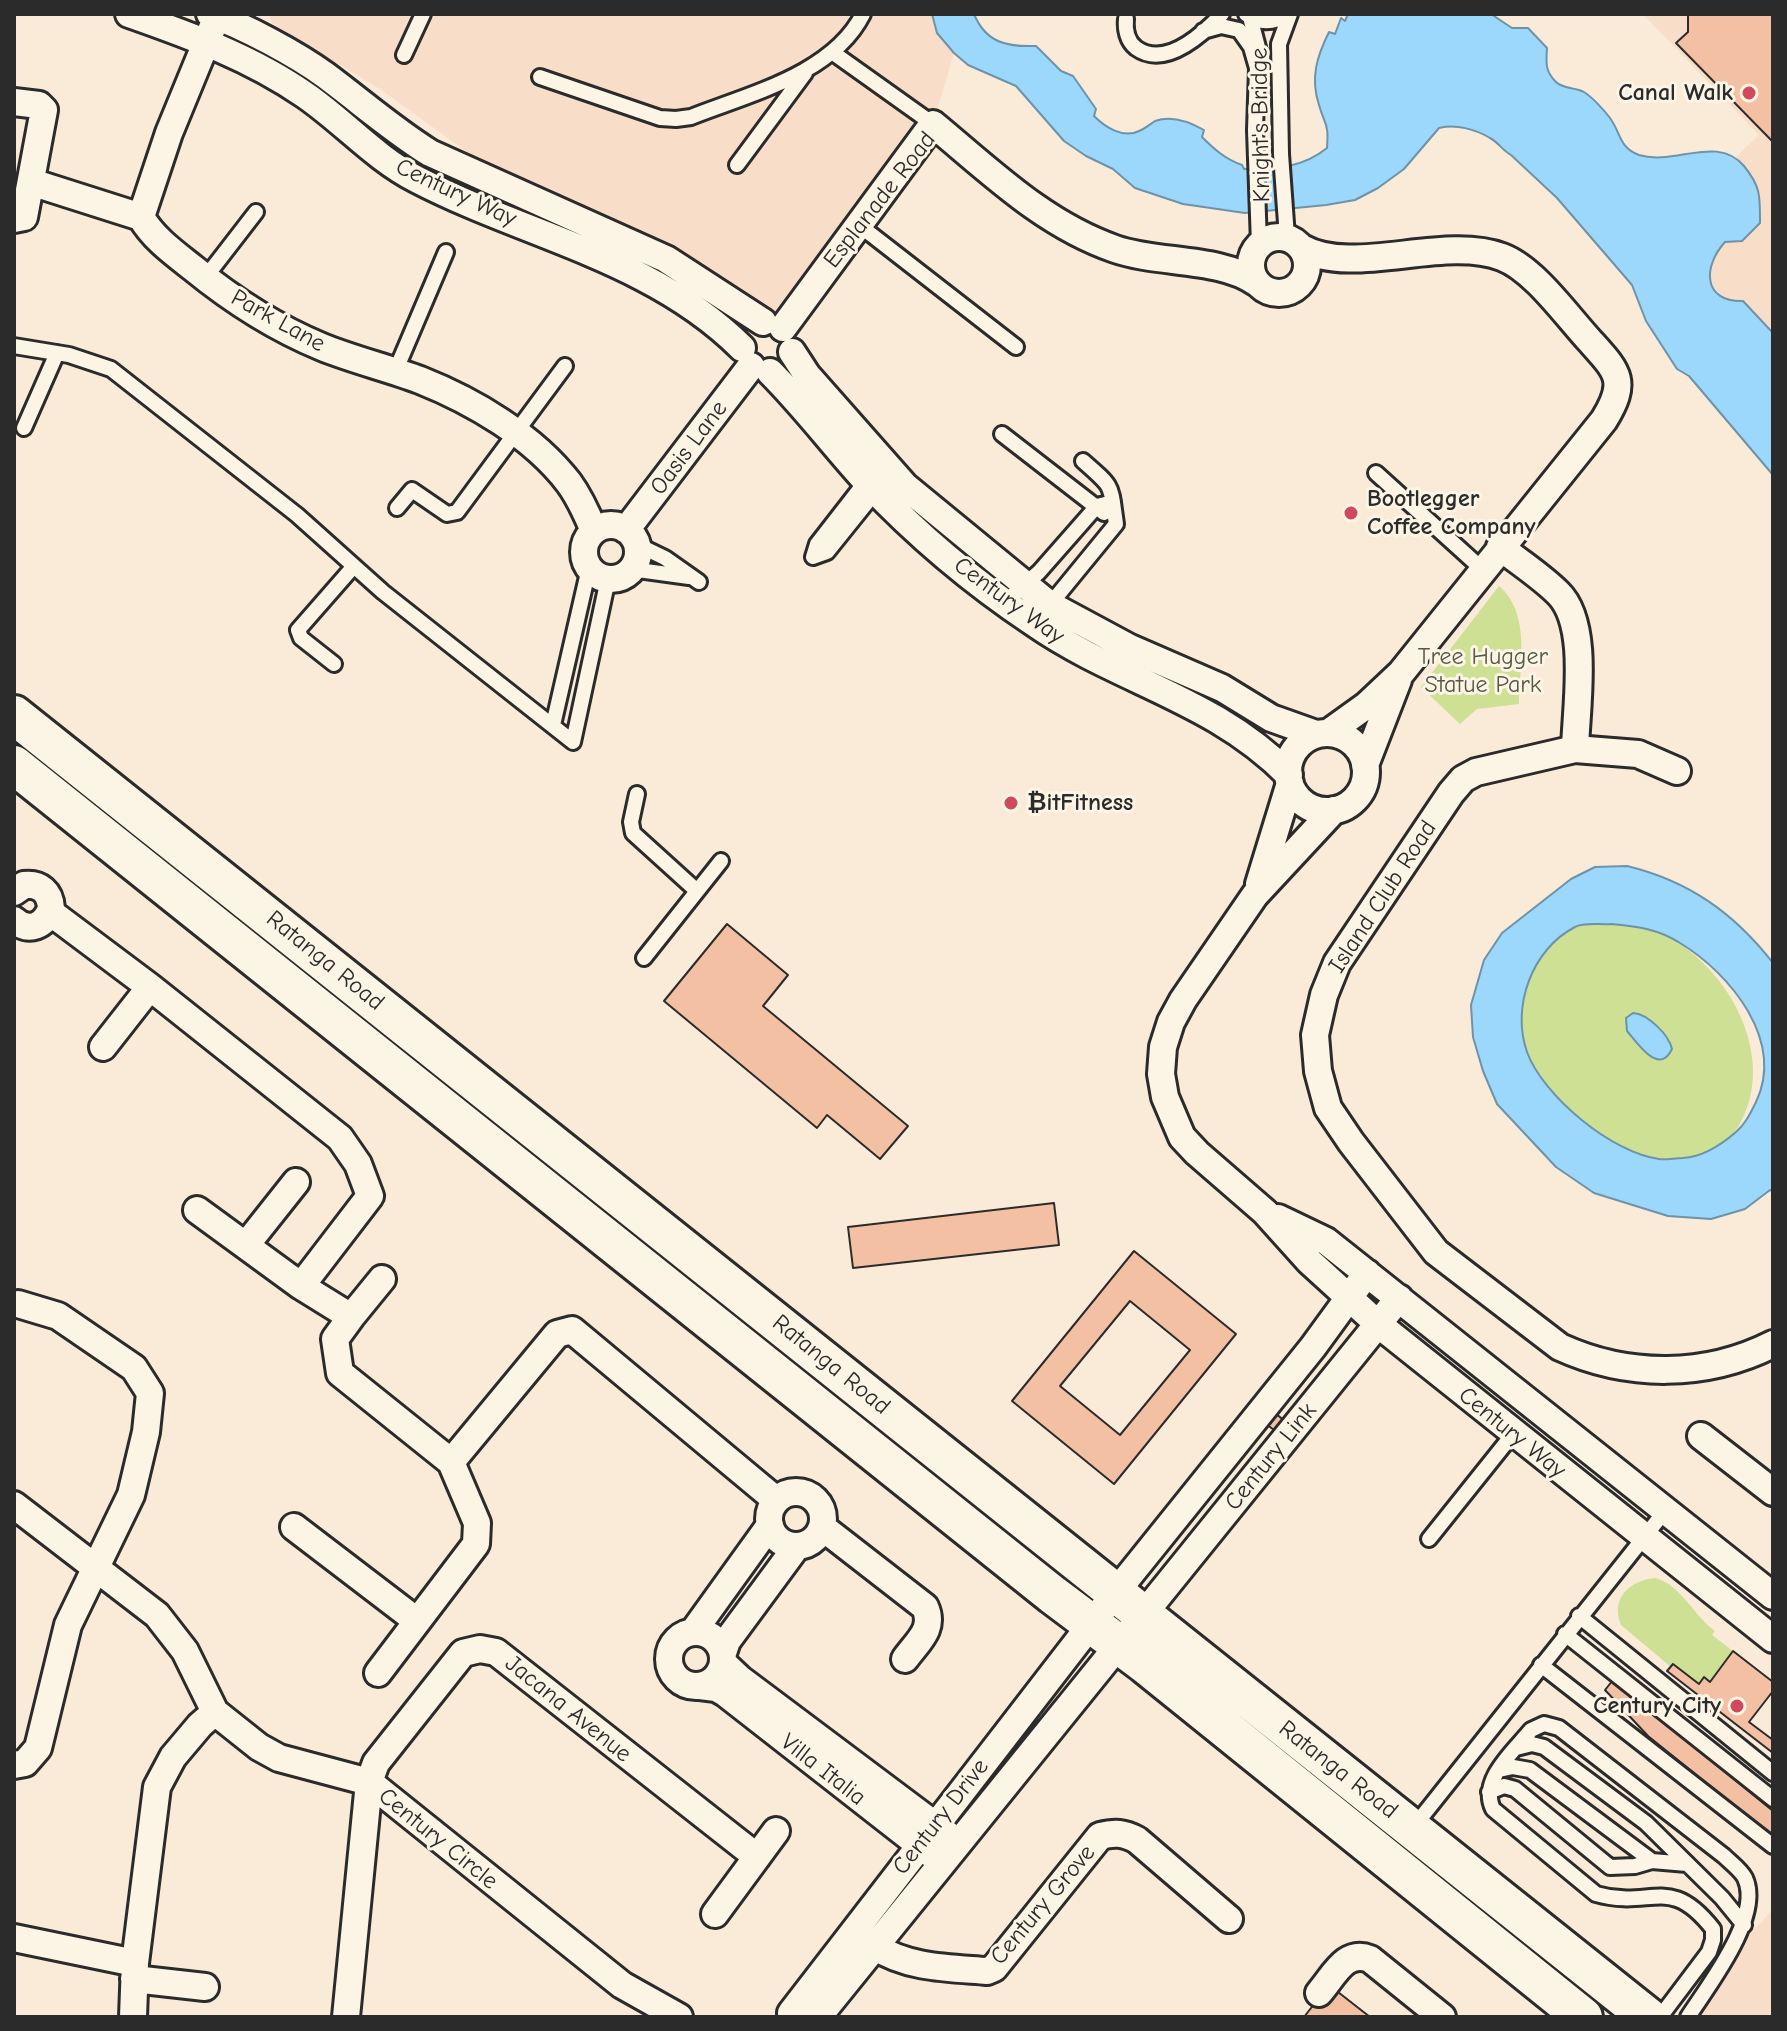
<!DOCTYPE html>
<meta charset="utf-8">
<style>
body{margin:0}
#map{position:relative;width:1787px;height:2031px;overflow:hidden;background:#faead8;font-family:"Comic Neue",sans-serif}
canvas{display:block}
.frame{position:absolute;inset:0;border:16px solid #2b2b2b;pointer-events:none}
</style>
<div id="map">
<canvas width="1787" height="2031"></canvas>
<div class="frame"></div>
</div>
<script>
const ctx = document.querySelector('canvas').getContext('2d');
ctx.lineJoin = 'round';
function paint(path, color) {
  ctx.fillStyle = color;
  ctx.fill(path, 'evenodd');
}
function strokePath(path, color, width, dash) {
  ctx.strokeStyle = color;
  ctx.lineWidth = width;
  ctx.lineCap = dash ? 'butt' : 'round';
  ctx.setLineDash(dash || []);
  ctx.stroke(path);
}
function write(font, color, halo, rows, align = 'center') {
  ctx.font = font + ' "Comic Neue",sans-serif';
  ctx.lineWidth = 6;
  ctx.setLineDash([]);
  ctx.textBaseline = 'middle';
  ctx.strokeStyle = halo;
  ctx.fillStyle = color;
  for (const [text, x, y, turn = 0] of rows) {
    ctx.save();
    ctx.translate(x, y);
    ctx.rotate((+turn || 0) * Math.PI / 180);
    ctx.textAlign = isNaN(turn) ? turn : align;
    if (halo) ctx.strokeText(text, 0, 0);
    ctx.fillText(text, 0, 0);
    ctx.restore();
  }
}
paint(new Path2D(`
 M269,14H932L937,33L954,53L933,124L783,328L759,303L668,248L496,173L383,91L272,23Z
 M1643,14H1773V333L1743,301H1729L1716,293L1709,276L1714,254L1725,242L1742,241L1752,176L1736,157L1759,135Z
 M1773,1909V2017H1695L1706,1983Z`), '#f8ddc8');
paint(new Path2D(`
 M1499,586C1531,613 1520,666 1519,704L1477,709L1460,724L1421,687Z
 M1611,924C1622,925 1636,924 1647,927C1726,955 1787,1063 1732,1136C1719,1147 1700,1157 1683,1158C1675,1158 1667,1160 1659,1159C1612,1153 1543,1096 1527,1052C1510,1007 1532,949 1575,927C1584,923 1600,925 1611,924Z
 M1656,1578C1683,1587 1693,1615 1715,1631L1712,1635L1733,1651L1710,1682L1704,1677L1699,1684L1673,1664L1671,1667L1621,1625C1610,1598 1630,1580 1656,1578Z`), '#cde094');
const water = new Path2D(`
 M932,14H974C986,43 1007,47 1036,46L1061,71L1073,76L1096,109L1094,116C1105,127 1123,139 1139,131C1145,129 1150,124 1155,121C1171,115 1190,122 1204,130L1202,137C1214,149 1225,159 1242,165L1244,169C1275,168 1301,169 1327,148C1329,123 1325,126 1319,105C1310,78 1317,56 1329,32L1335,34L1341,18L1345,21L1348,14H1491L1512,28H1528L1547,48C1546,63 1545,71 1556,82C1563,89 1575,87 1584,92C1592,97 1604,110 1610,118C1621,133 1619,148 1639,155C1675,166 1717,134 1744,166C1761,187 1760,196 1760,223L1742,241L1725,242C1703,266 1702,302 1743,301L1773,333V475L1689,376L1677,369L1646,321L1632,285L1557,198L1511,155C1502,150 1498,142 1490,138C1475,129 1456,124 1439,128L1404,169L1378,188L1355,200L1326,205L1245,213L1183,204L1135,188L1113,169L1086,156L1064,141L1016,86L968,65L954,53L937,33Z
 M1627,866C1689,881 1734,913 1773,963V1192L1770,1190L1745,1209L1711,1219L1668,1216L1594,1193L1556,1167L1497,1104L1483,1071L1473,1037L1471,1005L1484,960L1502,933L1571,879L1595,867ZM1611,924C1636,926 1658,929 1680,943C1731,974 1785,1041 1756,1102C1750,1114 1746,1123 1736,1132C1721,1145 1703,1157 1683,1158C1675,1158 1666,1160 1659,1159C1612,1153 1543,1096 1527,1052C1511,1007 1532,949 1575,927C1584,922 1601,925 1611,924Z
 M1633,1013C1648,1014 1669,1035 1672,1049C1659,1076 1638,1044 1627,1031L1626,1018Z`);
paint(water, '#9bd8fc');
strokePath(water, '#6e93a8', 2);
const building = new Path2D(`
 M1688,14H1773V142L1676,43L1688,32Z
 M727,924L788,975L763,1006L908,1126L880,1159L827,1115L817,1128L664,1001Z
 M1054,1203L1059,1245L853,1268L848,1227Z
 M1134,1251L1236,1334L1114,1484L1012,1401ZM1130,1301L1190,1350L1120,1435L1060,1386Z
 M1275,1413L1286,1422L1278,1433L1266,1424Z
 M1733,1651L1773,1682V1691L1749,1722L1773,1740V1753L1667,1671L1673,1664L1699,1684L1704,1677L1710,1682Z
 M1613,1680L1773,1811V1837L1648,1736L1605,1690Z
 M1329,1985L1370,2017H1304Z`);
paint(building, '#f3c0a4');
strokePath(building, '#2b2b2b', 2);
const service = new Path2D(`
 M1246,14C1260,24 1274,23 1288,14
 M1250,17L1259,51
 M1126,19C1125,29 1127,41 1136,48C1165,69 1202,35 1222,14
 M1203,31L1221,26L1239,30L1251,47L1257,68L1255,130L1259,244
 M832,52L933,124
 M404,55L423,14
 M540,77L660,118L676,119L691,117C749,94 833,74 863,14
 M737,165L805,73
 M859,225L1016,347
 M1287,237L1281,154L1279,44L1290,14
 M205,278L256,212
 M14,346L69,355L111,369L297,515L383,592L573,742L608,579
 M395,372L446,252
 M24,428L57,353
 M1002,434L1104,513
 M1376,473L1482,569
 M397,508L412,490L447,514L457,512L565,366
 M636,544L665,558L699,582
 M813,557L817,544L866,481
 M813,557L827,552L876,491
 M631,569L689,577
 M1004,603L1039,572L1097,506L1113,502
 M1048,607L1116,524C1110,484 1115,489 1083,461
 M334,664L301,638L298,630L354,566
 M553,725L589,568
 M637,794L631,822L633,833L697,891
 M644,958L721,861
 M1429,1539L1513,1434
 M1579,1616L1773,1773
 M1565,1634L1773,1799
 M1541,1665L1773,1846
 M1516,1748L1532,1744L1544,1747L1646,1823L1722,1898L1744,1925
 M1499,1770L1513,1767L1530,1770L1652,1861L1687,1864
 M1489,1792L1504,1786L1515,1789L1610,1867L1635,1866L1652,1861
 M1412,1829L1665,1511
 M1660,2017L1709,1952L1713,1940V1929C1669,1873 1652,1910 1596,1894L1493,1809C1479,1780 1514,1751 1531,1730L1544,1724L1559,1728L1724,1856C1730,1862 1741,1870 1745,1878C1763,1916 1708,1986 1688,2017`);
const minor = new Path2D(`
 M129,14C189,35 252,58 305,95C343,121 375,158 416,179C525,236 652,258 742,348
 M210,14C244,26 296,54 325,75C360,101 393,130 430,153L666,259L763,322
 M14,102L39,105L44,110L24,217L14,219
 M31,182L141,217
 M141,217C153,238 174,253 193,268C231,299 276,328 322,347C354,360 388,368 420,380C473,401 533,436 569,483C580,498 587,514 594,531
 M141,217L169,133L213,26
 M1251 265a28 28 0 1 1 56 0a28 28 0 1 1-56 0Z
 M1302,248C1353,277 1443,235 1502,257C1534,269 1566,315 1590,341C1618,372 1628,381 1604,420L1401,673L1367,705L1328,733
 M783,328L933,124C990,171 1043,224 1115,249C1158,264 1221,257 1257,283
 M792,352L807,375L905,486L1050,605L1130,648L1222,688L1271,718L1316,734
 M770,372C805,407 834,446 867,482C916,534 974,583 1034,623C1119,682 1213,698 1289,775
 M584 552a27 27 0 1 1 54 0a27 27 0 1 1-54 0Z
 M626,530L751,366
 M1500,547C1519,562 1541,576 1558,593C1590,624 1576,707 1575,749
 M1288 772a39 39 0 1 1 78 0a39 39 0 1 1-78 0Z
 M1365,765L1398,680
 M1677,771L1638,754L1575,749L1476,772L1463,779L1451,793L1337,963L1324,995L1315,1035L1318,1071L1328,1108L1351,1142L1436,1252L1560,1347C1628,1378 1706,1378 1773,1344
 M1334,810L1255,895L1183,1000L1171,1022L1163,1047L1161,1074L1165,1097L1182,1137L1197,1153L1265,1212L1310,1262L1378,1324L1773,1639
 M1259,884L1290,783
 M14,892L24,885C40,883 50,892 51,908C45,926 29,933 14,920
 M50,912L150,987L340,1138L358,1164L370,1196L301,1286L351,1317L335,1339L340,1373L451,1462L557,1334L572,1330L776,1500
 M103,1047L150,987
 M197,1210L301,1286
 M1278,1218L1326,1241L1773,1596
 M246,1245L296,1182
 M351,1317L382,1279
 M1701,1436L1773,1492
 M769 1519a27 27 0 1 1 54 0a27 27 0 1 1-54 0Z
 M14,1505L157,1615L185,1651L215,1712L259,1747L279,1758L369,1782L622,1985L679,2017
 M294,1527L417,1621
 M822,1527L925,1607C935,1629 918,1641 905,1659
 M693,1632L770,1525
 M669 1659a27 27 0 1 1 54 0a27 27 0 1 1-54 0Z
 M723,1653L727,1641L797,1546
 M723,1663L740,1679L948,1835
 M378,1673L476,1544L477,1523L451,1462
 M700,1686L716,1688L725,1693L931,1854
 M14,1765L25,1763L38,1748L68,1625L131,1495L146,1432L150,1393L134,1368L58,1316L18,1304
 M715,1914L776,1831
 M14,1938L135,1963
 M876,1947C907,1968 950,1968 987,1971L994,1968L1100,1836C1115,1832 1124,1833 1137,1840L1229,1919
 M134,1979L205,1987
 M1319,1993C1334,1976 1345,1949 1370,1959L1442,2017
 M791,2013L1116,1592L1313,1347L1367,1273
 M133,2017L135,1963L157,1787L173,1757L200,1725L215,1712
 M346,2017L369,1782L376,1763L463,1653L480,1649L496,1652L757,1857
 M818,2017L1399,1298`);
const secondary = new Path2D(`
 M14,715L1648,2017
 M14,765L1053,1595L1145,1664L1583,2017`);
strokePath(service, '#2b2b2b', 20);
strokePath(minor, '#2b2b2b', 32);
strokePath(secondary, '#2b2b2b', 44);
strokePath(service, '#fcf5e5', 14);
strokePath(minor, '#fcf5e5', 26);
strokePath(secondary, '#fcf5e5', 38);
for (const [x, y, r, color] of [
 [1749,93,8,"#d1495b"],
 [1351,513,8,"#d1495b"],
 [1011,803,8,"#d1495b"],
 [1737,1706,8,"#d1495b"]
]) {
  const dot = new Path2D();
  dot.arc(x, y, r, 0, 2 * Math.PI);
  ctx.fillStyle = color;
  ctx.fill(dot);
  strokePath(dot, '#fcf5e5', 3);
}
write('bold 24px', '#2b2b2b', '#fcf5e5', [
 ["Canal Walk",1733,93],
 ["Bootlegger",1367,499,"left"],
 ["Coffee Company",1367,527,"left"],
 ["₿itFitness",1027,803,"left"],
 ["Century City",1721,1706]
], 'right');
write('24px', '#2b2b2b', '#fcf5e5', [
 ["Knight's Bridge",1261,125,-91],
 ["Century Way",456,193,25],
 ["Esplanade Road",880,200,-52],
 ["Park Lane",278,321,29],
 ["Oasis Lane",689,448,-53],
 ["Century Way",1009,601,36],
 ["Island Club Road",1383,897,-57],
 ["Ratanga Road",325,961,39],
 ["Ratanga Road",831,1365,39],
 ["Century Way",1512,1433,39],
 ["Century Link",1271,1457,-51],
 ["Jacana Avenue",568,1709,39],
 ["Villa Italia",823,1770,38],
 ["Ratanga Road",1338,1770,38],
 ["Century Drive",941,1817,-52],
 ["Century Circle",438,1839,39],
 ["Century Grove",1043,1905,-50]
]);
write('24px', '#545845', '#fcf5e5', [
 ["Tree Hugger",1483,657],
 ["Statue Park",1483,685]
]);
</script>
